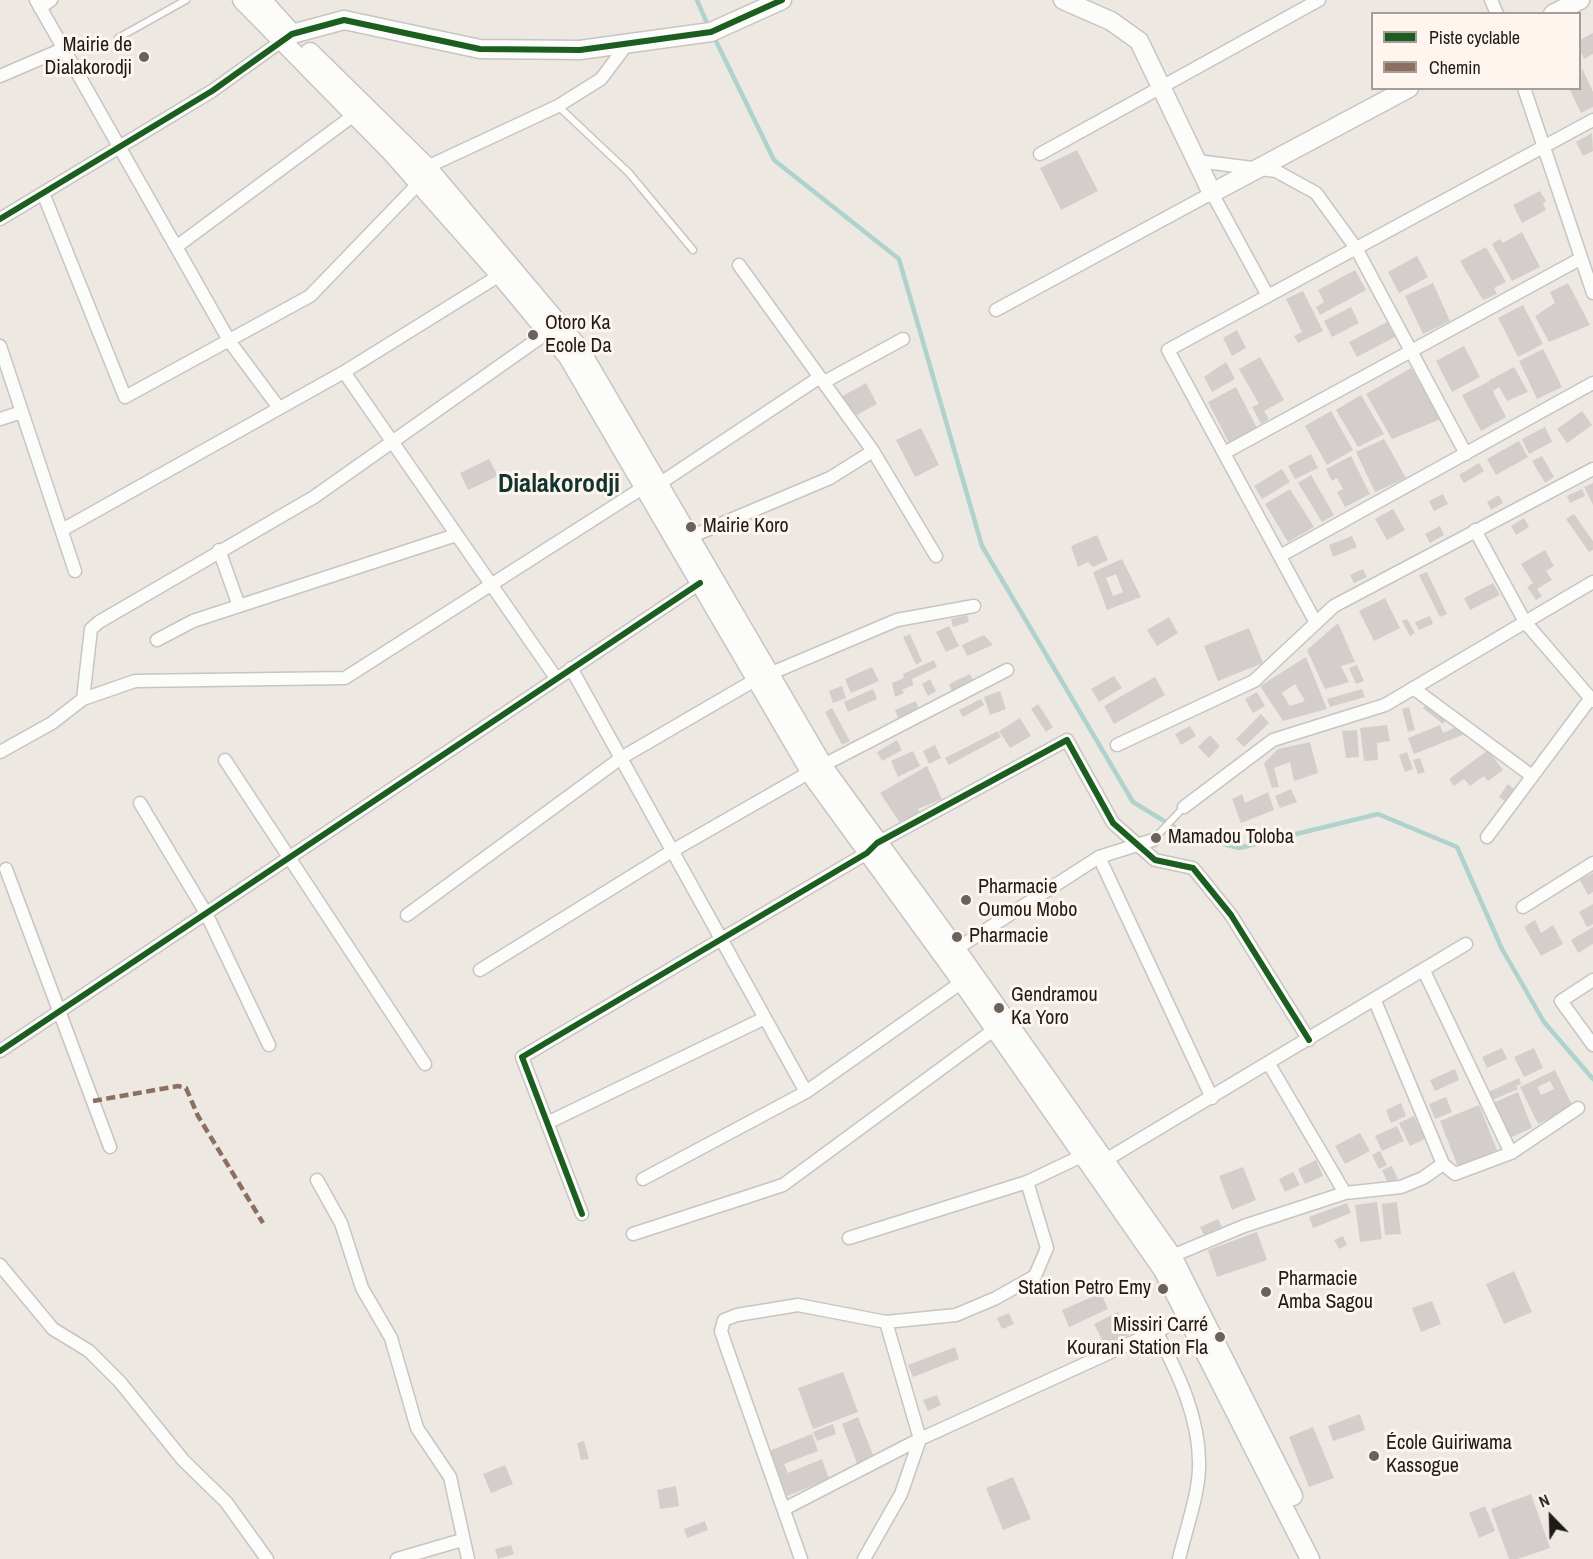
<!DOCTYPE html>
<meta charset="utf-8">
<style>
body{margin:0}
#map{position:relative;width:1593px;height:1559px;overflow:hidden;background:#eee8e3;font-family:"Archivo Narrow",sans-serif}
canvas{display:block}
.legend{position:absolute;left:1371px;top:12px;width:210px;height:78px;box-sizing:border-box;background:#fef5ef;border:2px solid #a49d99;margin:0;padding:8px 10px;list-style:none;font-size:18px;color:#1e1a17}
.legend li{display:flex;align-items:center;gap:12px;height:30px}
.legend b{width:30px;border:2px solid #a49d99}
.north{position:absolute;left:1521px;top:1487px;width:60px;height:60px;-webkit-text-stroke:4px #fef5ef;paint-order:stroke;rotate:337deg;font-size:16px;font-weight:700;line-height:24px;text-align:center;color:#1e1a17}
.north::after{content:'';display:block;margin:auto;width:21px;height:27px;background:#1e1a17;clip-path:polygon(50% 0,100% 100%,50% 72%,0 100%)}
</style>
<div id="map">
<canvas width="1593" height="1559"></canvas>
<ul class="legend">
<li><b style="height:8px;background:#1b5e20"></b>Piste cyclable</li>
<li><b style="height:8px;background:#8d6e63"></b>Chemin</li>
</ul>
<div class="north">N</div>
</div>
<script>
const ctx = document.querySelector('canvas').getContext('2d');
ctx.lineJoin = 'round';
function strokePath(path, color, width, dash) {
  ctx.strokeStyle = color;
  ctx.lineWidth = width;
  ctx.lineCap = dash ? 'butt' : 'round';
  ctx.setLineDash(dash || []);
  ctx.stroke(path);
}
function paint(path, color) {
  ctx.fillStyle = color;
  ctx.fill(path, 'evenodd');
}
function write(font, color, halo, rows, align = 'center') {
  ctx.font = font + ' "Archivo Narrow",sans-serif';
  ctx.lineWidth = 6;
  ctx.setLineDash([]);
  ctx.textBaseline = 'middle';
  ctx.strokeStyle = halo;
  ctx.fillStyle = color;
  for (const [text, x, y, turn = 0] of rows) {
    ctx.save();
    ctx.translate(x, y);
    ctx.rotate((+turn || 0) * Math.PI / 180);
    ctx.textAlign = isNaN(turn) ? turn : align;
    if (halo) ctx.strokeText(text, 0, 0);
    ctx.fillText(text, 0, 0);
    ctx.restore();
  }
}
strokePath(new Path2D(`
 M697,0L709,28
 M713,35L774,160L899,259L982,546L1133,802L1187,835L1239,848L1378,814L1457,847L1502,949L1544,1022L1593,1079`), '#afd2cd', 4.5);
paint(new Path2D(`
 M1593,33V54L1584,59L1580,50V40Z
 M1582,68L1593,92V107L1581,113L1569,88H1580Z
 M1592,133L1593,151L1583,156L1576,142Z
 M1077,150L1098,191L1061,210L1040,168Z
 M1540,191L1546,201L1543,204L1546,210L1522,223L1513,205Z
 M1522,232L1540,267L1512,281L1492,244L1500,239L1503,243Z
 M1486,247L1506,282L1494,288L1497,294L1483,300L1460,261Z
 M1417,256L1428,277L1399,293L1388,272Z
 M1355,270L1366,290L1320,315L1316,307L1324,302L1318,290Z
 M1433,283L1450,321L1423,334L1405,296Z
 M1568,283L1590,325L1549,342L1535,316L1555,303L1550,292Z
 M1303,291L1323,331L1298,343L1294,336L1302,332L1286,299Z
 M1523,305L1543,344L1518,357L1498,318Z
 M1351,307L1359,323L1332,337L1324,321Z
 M1387,322L1395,337L1357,357L1349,342Z
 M1237,330L1246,348L1232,356L1223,338Z
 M1464,346L1480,377L1452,392L1436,361Z
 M1543,349L1562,387L1537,399L1519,361Z
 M1260,357L1284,400L1264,411L1269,419L1261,424L1252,407L1259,404L1239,369Z
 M1226,362L1235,379L1212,392L1204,377Z
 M1514,367L1528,392L1507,401L1499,387L1493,391L1488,381Z
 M1411,368L1441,419L1392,439L1366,394Z
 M1488,382L1506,417L1481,431L1462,395Z
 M866,383L877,404L853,417L841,397Z
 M1236,387L1257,428L1229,443L1208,402Z
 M1361,395L1384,434L1358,447L1336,410Z
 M1331,411L1353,450L1327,465L1305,426Z
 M1582,411L1592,425L1567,443L1557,429Z
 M1545,427L1552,442L1529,454L1522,439Z
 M921,428L939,465L915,477L896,440Z
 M1384,439L1406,478L1375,492L1356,452Z
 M1519,441L1528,457L1496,475L1487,459Z
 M1311,454L1318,468L1295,479L1288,466Z
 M1351,456L1370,494L1345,507L1337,492L1343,489L1337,478L1332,481L1326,469Z
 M1542,456L1554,477L1545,483L1532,461Z
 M489,459L498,476L468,490L460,473Z
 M1479,463L1484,471L1464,483L1459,475Z
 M1282,469L1290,482L1262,499L1254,486Z
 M1311,475L1334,515L1322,522L1298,483Z
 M1593,483V505L1584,487Z
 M1290,489L1314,527L1288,542L1265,504Z
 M1582,489L1585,496L1570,503L1567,496Z
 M1443,494L1448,504L1434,511L1429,501Z
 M1499,495L1503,503L1491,510L1487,502Z
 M1393,509L1405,530L1387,540L1375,519Z
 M1574,514L1593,541V550L1589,552L1566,519Z
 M1524,518L1529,527L1516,535L1511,526Z
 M1440,526L1444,535L1430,543L1425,534Z
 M1097,535L1108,560L1093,567L1088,562L1078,567L1071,546Z
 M1352,536L1357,547L1333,557L1329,545Z
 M1545,550L1554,566L1546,571L1552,580L1537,589L1542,596L1536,600L1527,587L1533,583L1521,564Z
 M1122,559L1141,597L1107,610L1093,572ZM1116,574L1123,592L1113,596L1106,578Z
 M1363,569L1367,577L1354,583L1350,575Z
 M1427,572L1447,614L1440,617L1419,575Z
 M1493,583L1500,595L1470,610L1464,598Z
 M1385,598L1400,628L1374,641L1359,611Z
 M967,615L969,622L953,627L951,619Z
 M1430,616L1433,624L1419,630L1415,622Z
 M1169,617L1178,633L1157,646L1147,630Z
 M1407,619L1415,633L1410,636L1402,621Z
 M1338,623L1355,662L1341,666L1349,682L1325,689L1307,650Z
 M949,626L959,646L946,652L936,632Z
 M1249,628L1263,663L1218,681L1204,646Z
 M910,634L922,661L916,665L903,637Z
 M984,635L993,645L967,656L962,645Z
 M1306,657L1327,709L1283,721L1260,686ZM1295,684L1305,701L1290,706L1282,693Z
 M934,660L937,667L912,679L913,685L902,690L904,693L895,697L892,683L904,678L903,674Z
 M1357,665L1364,681L1356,684L1349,668Z
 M872,667L879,681L851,693L845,679Z
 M970,674L974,682L952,692L949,684Z
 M1114,676L1122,688L1099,702L1091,689Z
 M1155,677L1165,695L1114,724L1104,706Z
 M930,679L936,691L928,696L922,684Z
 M842,686L846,698L833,703L829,691Z
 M873,689L877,699L848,712L844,702Z
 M1362,689L1365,697L1330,707L1327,699Z
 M1000,691L1006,709L990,715L984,697Z
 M1257,692L1265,706L1253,713L1245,699Z
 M981,699L984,705L963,717L959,710Z
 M916,701L919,709L898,718L895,710Z
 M1428,702L1448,717L1443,724L1423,708Z
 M1038,704L1053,727L1046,732L1031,709Z
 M1409,707L1415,730L1408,732L1402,709Z
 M832,708L850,741L842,745L825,712Z
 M1261,714L1269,723L1244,747L1236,739Z
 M1020,718L1031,736L1010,748L999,731Z
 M1387,725L1390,741L1377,743L1378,760L1364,761L1360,728Z
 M1440,725L1443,733L1461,725L1465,734L1414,754L1408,738Z
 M1190,726L1196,736L1181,745L1175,734Z
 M1357,730L1359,757L1346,758L1342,731Z
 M998,731L1001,737L949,765L945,758Z
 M1210,735L1220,746L1209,758L1198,747Z
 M897,740L902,750L882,761L877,752Z
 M1310,742L1318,773L1294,781L1290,762L1274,768L1279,787L1272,788L1264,763L1278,749Z
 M935,745L941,758L929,764L923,751Z
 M1488,750L1503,770L1488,781L1484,776L1470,786L1464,779L1454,786L1449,779Z
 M913,751L920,766L898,777L891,761Z
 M1407,752L1413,769L1405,772L1399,755Z
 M1420,758L1425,772L1418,774L1413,760Z
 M927,766L942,799L918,809L921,815L902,826L880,793Z
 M1508,784L1515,790L1506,802L1499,797Z
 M1291,789L1297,802L1280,808L1275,796Z
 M1268,792L1274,810L1241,823L1232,799L1242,794L1245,803Z
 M1593,873V892L1588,895L1580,880Z
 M1593,904V924L1587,927L1579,912Z
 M1535,920L1541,933L1553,925L1563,944L1541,956L1524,927Z
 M1593,927V944L1578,953L1571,940Z
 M1502,1048L1507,1059L1487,1068L1482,1057Z
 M1534,1048L1543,1068L1524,1077L1514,1057Z
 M1455,1069L1459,1080L1435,1091L1430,1080Z
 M1555,1070L1573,1107L1538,1124L1520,1087ZM1550,1081L1554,1089L1541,1095L1537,1087Z
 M1519,1078L1521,1084L1516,1086L1518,1089L1490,1101L1486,1093Z
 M1518,1092L1532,1128L1507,1139L1493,1103Z
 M1446,1097L1452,1112L1435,1119L1429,1104Z
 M1401,1103L1406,1116L1391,1123L1386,1110Z
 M1479,1105L1497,1150L1458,1167L1440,1121Z
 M1414,1116L1425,1139L1410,1146L1399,1123Z
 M1397,1126L1404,1141L1382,1151L1375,1136Z
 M1360,1133L1370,1151L1345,1164L1335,1146Z
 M1380,1151L1387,1165L1379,1169L1372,1155Z
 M1316,1160L1323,1176L1305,1184L1298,1169Z
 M1392,1166L1398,1179L1388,1183L1382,1170Z
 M1243,1167L1256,1200L1232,1210L1219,1176Z
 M1293,1172L1300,1185L1285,1192L1279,1179Z
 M1377,1202L1382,1239L1360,1242L1355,1205Z
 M1397,1202L1401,1234L1385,1235L1382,1204Z
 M1347,1203L1351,1213L1313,1228L1309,1217Z
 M1218,1219L1222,1227L1204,1235L1200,1227Z
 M1257,1232L1267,1260L1217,1277L1208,1250Z
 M1343,1236L1347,1245L1339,1249L1334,1240Z
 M1514,1271L1532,1312L1504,1324L1486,1284Z
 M1101,1293L1108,1309L1069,1327L1062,1310Z
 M1432,1301L1441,1324L1421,1332L1412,1308Z
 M1118,1312L1130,1334L1106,1347L1094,1324Z
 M1009,1313L1014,1324L1002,1329L997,1318Z
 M955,1347L959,1359L913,1377L908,1365Z
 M843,1372L858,1412L813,1429L798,1388Z
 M937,1395L941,1405L928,1411L923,1400Z
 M1360,1414L1365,1430L1333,1441L1328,1426Z
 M858,1417L875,1460L858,1466L842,1424Z
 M833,1424L836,1434L817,1441L813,1432Z
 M1313,1427L1334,1478L1309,1487L1289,1437Z
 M812,1434L818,1451L784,1464L788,1473L822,1459L829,1479L787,1496L769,1451Z
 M584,1441L589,1459L581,1460L577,1443Z
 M505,1465L513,1484L491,1493L483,1474Z
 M1013,1477L1031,1519L1003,1530L986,1488Z
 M676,1486L679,1506L660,1509L657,1490Z
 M1531,1494L1550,1548L1518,1559H1509L1491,1509Z
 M1485,1506L1495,1531L1479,1538L1469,1513Z
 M705,1521L708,1530L687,1538L684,1529Z
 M511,1545L514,1554L498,1559L495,1549Z`), '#d3cecb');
const lane = new Path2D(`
 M118,38L186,0
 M558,106L629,173L693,250
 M1153,840L1184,807`);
const street = new Path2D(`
 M36,0L230,342L279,408
 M1491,0L1497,14
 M40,8L51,0
 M0,76L63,49
 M1524,88L1593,293
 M1040,154L1319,0
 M1197,161L1276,171L1316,193L1356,248L1466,454
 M427,167L558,106L601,79L628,43
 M43,193L125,397L310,296L419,183
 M0,219L212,91L283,40
 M176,247L354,115
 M739,265L873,451L936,556
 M996,310L1212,193L1268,296
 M0,346L75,571
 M344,372L556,678
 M824,382L903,339
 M0,419L22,412
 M1224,453L1580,259
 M659,484L820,377
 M62,530L344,372L500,275
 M1475,530L1525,622L1593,701
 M690,537L830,478L873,451
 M219,550L239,606
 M1280,556L1593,383
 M1316,623L1168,350L1593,120
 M157,640L193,621L456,535
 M571,668L806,1092
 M1413,688L1532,776
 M83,699L91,629L99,622L314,497L548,332
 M1117,745L1254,681L1334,606L1593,469
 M0,752L52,723L83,699L135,681L345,678L644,487
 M225,760L425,1064
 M140,803L206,913L269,1045
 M1184,807L1273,740L1385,705L1593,582
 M1487,837L1590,699
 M1099,857L1212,1098
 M6,869L110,1147
 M1523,907L1593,863
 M407,915L621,758L755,680L897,620L974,606
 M950,953L1099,857L1153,840
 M480,970L672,851L810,772L1007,670
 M1424,971L1511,1153
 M1593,980L1561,1001L1593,1045
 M1375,1001L1443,1164L1455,1174L1511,1153L1578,1108
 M0,1051L700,583
 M1269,1064L1345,1193
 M547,1123L765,1018
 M1099,1164L1466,944
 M643,1179L806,1092L962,982
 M317,1180L341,1223L362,1288L391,1338L417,1428L450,1477L468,1559
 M582,1214L522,1057L867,853L877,843L1067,740L1113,823L1155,860L1193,868L1231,915L1309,1040
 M633,1234L783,1185L995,1029
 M849,1238L1027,1182L1088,1153
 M1172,1256L1244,1226L1345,1193L1401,1187L1423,1178L1443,1164
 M0,1265L53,1329L89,1351L120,1382L183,1460L226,1502L267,1559
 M1156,1331C1178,1373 1201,1420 1199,1469C1198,1497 1185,1532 1179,1559
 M784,1509L920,1439L1188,1317
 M397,1559L462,1540
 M801,1559L726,1346L721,1331L724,1320L737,1315L798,1305L886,1322L956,1315L996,1298L1035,1276L1047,1248L1027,1182
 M864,1559L901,1494L920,1439L886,1322`);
const secondary = new Path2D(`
 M242,0L392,153L500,275L568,357L815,780L962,982L1163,1270L1310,1559
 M262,0L289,30
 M1063,0L1111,21L1139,41L1212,193L1409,88
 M1553,14L1580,0
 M283,40L292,34L344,20L480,49L580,50L711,32L782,0
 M310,52L427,167L579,348L827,772L956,949L1172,1256L1293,1496`);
strokePath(lane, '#c8c4c1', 9);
strokePath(street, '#c8c4c1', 15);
strokePath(secondary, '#c8c4c1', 21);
strokePath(lane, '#fcfcfb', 6);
strokePath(street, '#fcfcfb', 12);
strokePath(secondary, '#fcfcfb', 18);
strokePath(new Path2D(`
 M93,1101L178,1086L186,1088L198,1116L263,1223`), '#8d6e63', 4.5, [9, 4.5]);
strokePath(new Path2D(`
 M0,219L212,91L292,34L344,20L480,49L580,50L711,32L782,0
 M0,1051L700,583
 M582,1214L522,1057L867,853L877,843L1067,740L1113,823L1155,860L1193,868L1231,915L1309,1040`), '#1b5e20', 6);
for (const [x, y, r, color] of [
 [144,57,6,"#67625e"],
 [533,335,6,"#67625e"],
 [691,527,6,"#67625e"],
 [1156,838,6,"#67625e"],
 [966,900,6,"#67625e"],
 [957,937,6,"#67625e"],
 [999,1008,6,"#67625e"],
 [1163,1289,6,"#67625e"],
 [1266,1292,6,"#67625e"],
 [1220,1337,6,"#67625e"],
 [1374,1456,6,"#67625e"]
]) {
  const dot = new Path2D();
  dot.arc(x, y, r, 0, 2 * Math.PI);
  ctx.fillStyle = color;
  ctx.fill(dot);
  strokePath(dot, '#fef5ef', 2);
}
write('20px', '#1e1a17', '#fef5ef', [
 ["Mairie de",132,46,"right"],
 ["Dialakorodji",132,69,"right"],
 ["Otoro Ka",545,324],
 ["Ecole Da",545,347],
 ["Mairie Koro",703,527],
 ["Mamadou Toloba",1168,838],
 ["Pharmacie",978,888],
 ["Oumou Mobo",978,911],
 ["Pharmacie",969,937],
 ["Gendramou",1011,996],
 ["Ka Yoro",1011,1019],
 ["Pharmacie",1278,1280],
 ["Amba Sagou",1278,1303],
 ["Station Petro Emy",1151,1289,"right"],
 ["Missiri Carré",1208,1326,"right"],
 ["Kourani Station Fla",1208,1349,"right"],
 ["École Guiriwama",1386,1444],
 ["Kassogue",1386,1467]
], 'left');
write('bold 26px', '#123431', '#fef5ef', [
 ["Dialakorodji",559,485]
]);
</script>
